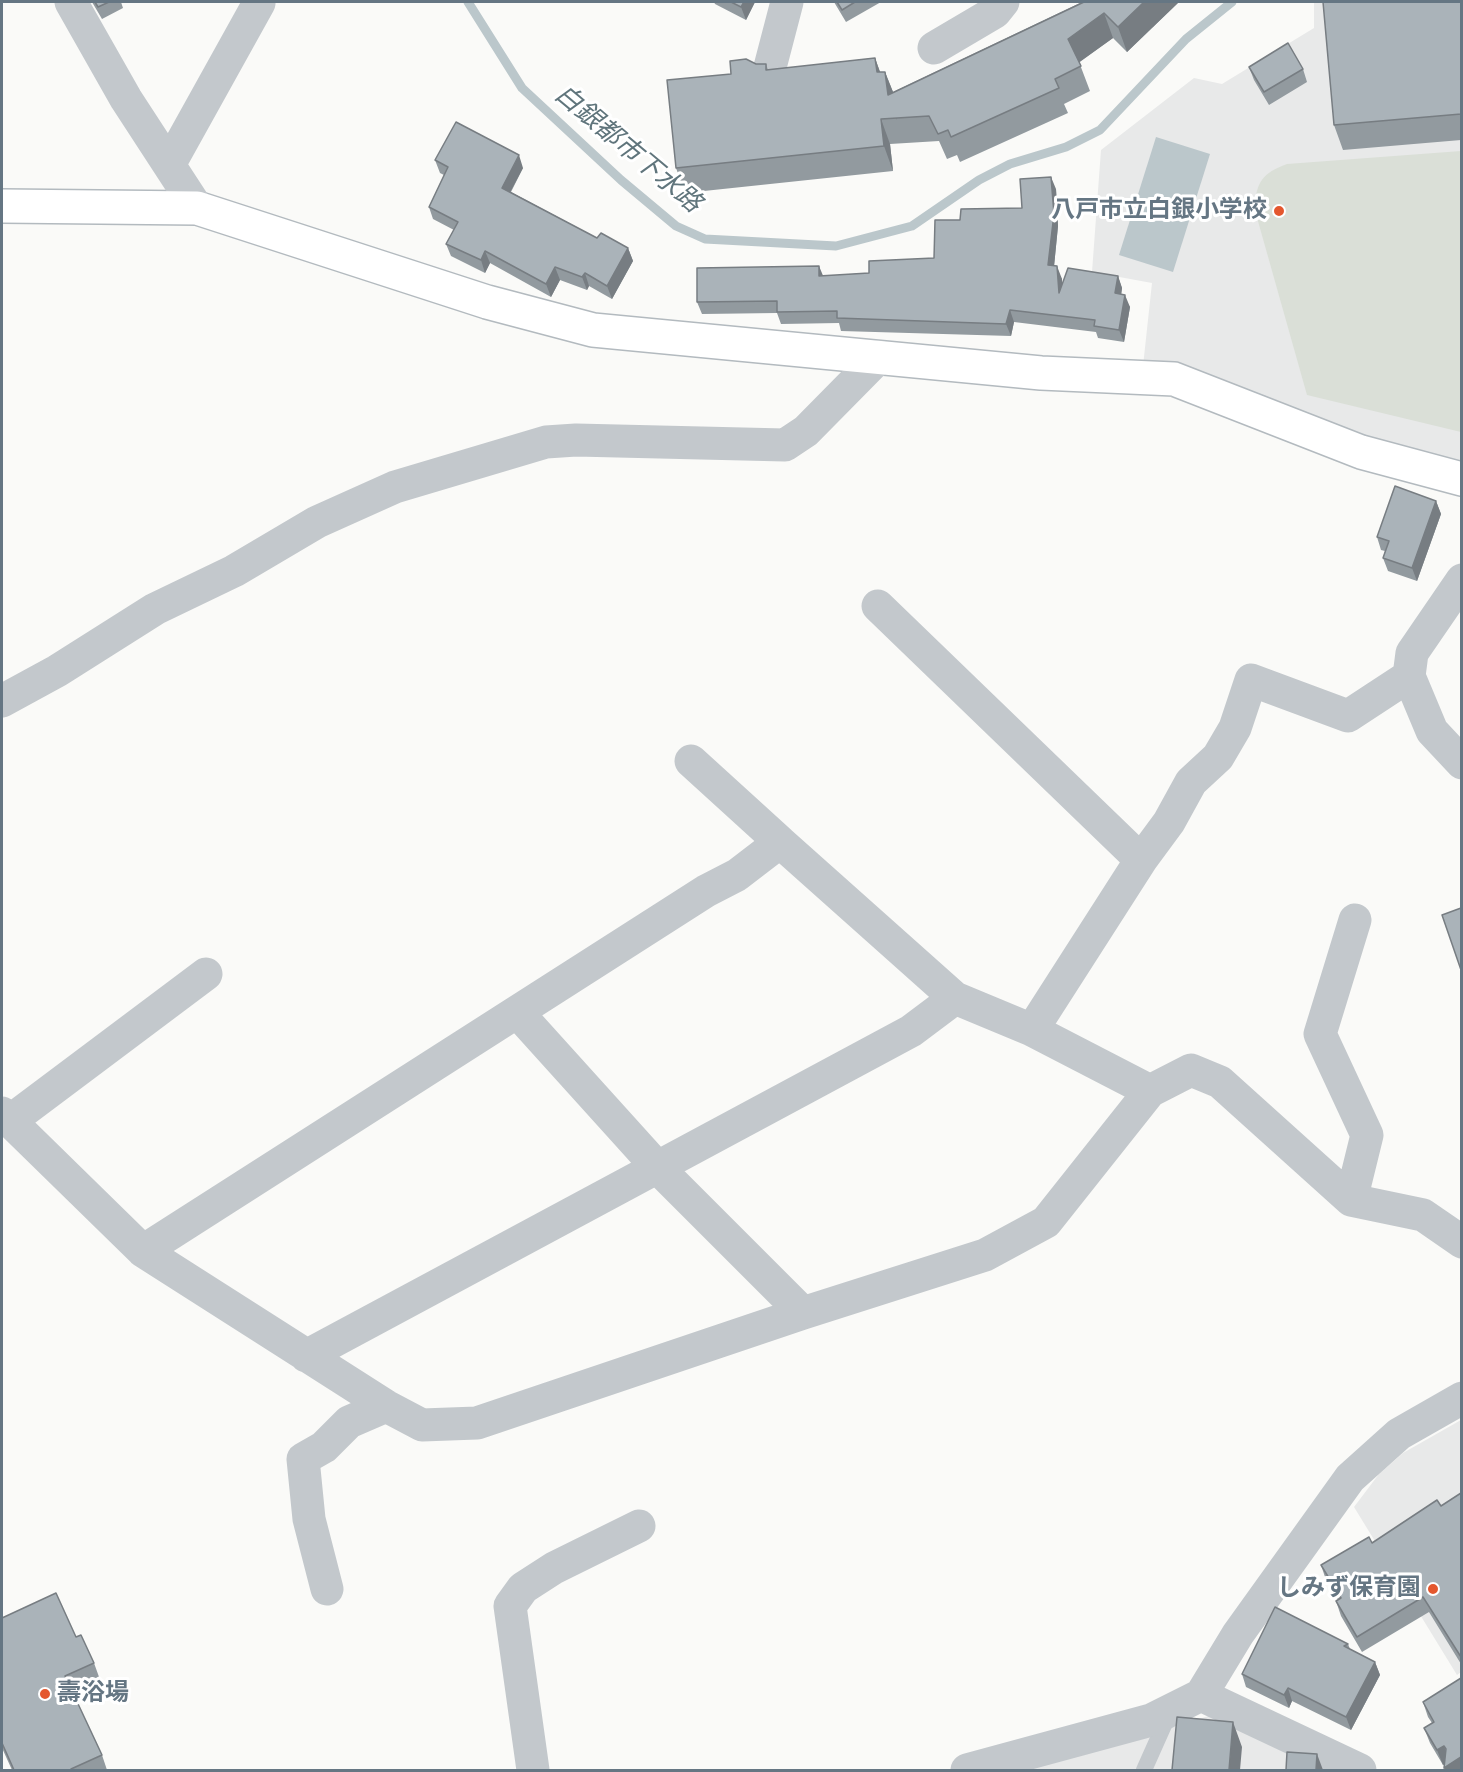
<!DOCTYPE html>
<meta charset="utf-8">
<style>
body{margin:0}
#map{position:relative;width:1463px;height:1772px;overflow:hidden;background:#fafaf8;font-family:Jost,sans-serif}
canvas{display:block}
.frame{position:absolute;inset:0;border:3px solid #657683;pointer-events:none}
</style>
<div id="map">
<canvas width="1463" height="1772"></canvas>
<div class="frame"></div>
</div>
<script>
const ctx = document.querySelector('canvas').getContext('2d');
ctx.lineJoin = 'round';
function paint(path, color) {
  ctx.fillStyle = color;
  ctx.fill(path, 'evenodd');
}
function strokePath(path, color, width, dash) {
  ctx.strokeStyle = color;
  ctx.lineWidth = width;
  ctx.lineCap = dash ? 'butt' : 'round';
  ctx.setLineDash(dash || []);
  ctx.stroke(path);
}
function write(font, color, halo, rows, align = 'center') {
  ctx.font = font + ' Jost,"Noto Sans JP",sans-serif';
  ctx.lineWidth = 6;
  ctx.setLineDash([]);
  ctx.textBaseline = 'middle';
  ctx.strokeStyle = halo;
  ctx.fillStyle = color;
  for (const [text, x, y, turn = 0] of rows) {
    ctx.save();
    ctx.translate(x, y);
    ctx.rotate((+turn || 0) * Math.PI / 180);
    ctx.textAlign = isNaN(turn) ? turn : align;
    if (halo) ctx.strokeText(text, 0, 0);
    ctx.fillText(text, 0, 0);
    ctx.restore();
  }
}
paint(new Path2D(`
 M1314,2H1461V465L1143,366L1152,283L1092,272L1101,150L1194,78L1222,84L1314,28Z
 M1461,1420V1672L1457,1675L1354,1507L1379,1474L1403,1453Z
 M1212,1715L1331,1770H1015L1136,1738Z`), '#e8e9e9');
paint(new Path2D(`
 M1461,151V432L1307,395L1254,207C1257,182 1262,173 1287,164Z`), '#dadfd7');
paint(new Path2D(`
 M1156,137L1210,154L1173,272L1119,255Z`), '#bbc7cb');
strokePath(new Path2D(`
 M468,2L522,88L621,180L676,226L705,239L836,246L912,226L979,180L1010,164L1066,147L1100,130L1186,39L1232,2`), '#bbc7cb', 9);
const secondary = new Path2D(`
 M2,206L197,208L487,302L593,330L1041,373L1174,379L1361,452L1462,479`);
strokePath(secondary, '#b3babf', 36);
strokePath(new Path2D(`
 M1144,1770L1169,1714`), '#c3c8cc', 16);
strokePath(new Path2D(`
 M71,2L126,99L197,208
 M934,48L995,12L1003,2
 M769,71L787,2
 M169,165L259,3
 M1462,580L1412,653L1409,676L1432,731L1462,763
 M878,606L1141,860L1032,1030
 M2,701L57,671L155,609L234,571L317,522L395,487L546,442L576,440L785,445L806,431L879,357
 M691,761L780,842
 M1141,860L1169,822L1191,782L1218,757L1235,728L1251,680L1348,716L1409,676
 M518,1013L658,1168L803,1313
 M2,1113L143,1251L386,1406L422,1425L477,1423L803,1313L985,1255L1046,1222L1150,1091L1191,1070L1220,1082L1351,1200L1423,1215L1462,1242
 M10,1121L206,974
 M1351,1200L1367,1135L1320,1034L1355,920
 M143,1251L706,891L737,875L780,842L955,998L1032,1030L1150,1091
 M306,1356L911,1031L955,998
 M327,1589L309,1519L303,1459L324,1447L349,1422L386,1406
 M1201,1695L1360,1770
 M533,1770L510,1606L523,1588L554,1568L639,1526
 M967,1770L1151,1720L1201,1695L1238,1634L1350,1478L1399,1434L1462,1398`), '#c3c8cc', 33);
strokePath(secondary, '#fff', 33);
paint(new Path2D(`
 M92,2H121L123,8L102,19Z
 M714,2H755L746,20L715,4Z
 M834,2H881L846,22Z
 M1079,2H1179L1127,52L1113,38L1079,62L1090,91L1064,104L1068,113L960,162L957,155L947,159L939,141L890,144L893,171L685,193L676,168L731,74L756,64H766L768,70L875,58L880,72H885L893,92L1080,3Z
 M1461,2V140L1343,150L1334,125Z
 M1249,67L1303,69L1307,82L1269,105L1254,80Z
 M435,160L523,168L511,192L597,238L628,248L633,261L612,299L589,286L587,290L560,280L551,297L490,263L485,273L451,256L446,244L454,230L433,219L429,207L444,175L440,173Z
 M1056,189L1058,226L1054,266L1062,279V284L1118,276L1122,288L1121,294L1130,307L1124,342L1098,338L1096,332L1014,322L1011,336L841,331L839,323L781,324L777,313L702,314L697,302L823,276L869,273L934,258L960,220L1022,208Z
 M1436,501L1441,514L1417,581L1388,571L1383,558L1385,551L1381,550L1377,537Z
 M1461,1493V1664L1429,1612L1362,1652L1341,1616L1336,1601L1338,1600L1326,1580L1321,1565L1372,1543L1441,1506Z
 M2,1618L76,1637L94,1663L103,1688L76,1700L102,1755L107,1770H12L2,1748Z
 M1348,1644L1350,1649L1375,1662L1380,1675L1351,1730L1292,1701L1289,1708L1246,1687L1242,1674Z
 M1461,1678L1445,1764L1443,1765L1430,1743L1424,1728L1432,1723L1428,1717L1423,1702Z`), '#929a9f');
paint(new Path2D(`
 M744,2H755L746,20L741,7Z
 M1144,2H1179L1127,52L1118,27Z
 M1104,13L1113,38L1077,64L1068,39Z
 M875,58L884,83L877,72Z
 M885,72L895,97L897,120L888,95Z
 M881,119L890,144L893,171L884,146Z
 M519,155L523,168L506,200L502,188Z
 M1051,177L1056,189L1058,226L1053,277L1048,265Z
 M628,248L633,261L612,299L607,286Z
 M485,251L490,263L485,273L481,260Z
 M819,266L824,278L819,276Z
 M1057,266L1062,279L1063,305L1059,293Z
 M555,267L560,280L551,297L546,284Z
 M585,273L589,286L587,290L582,277Z
 M1118,276L1122,288L1120,305L1115,293Z
 M1125,295L1130,307L1124,342L1119,330Z
 M1010,310L1014,322L1011,336L1006,324Z
 M1436,501L1441,514L1417,581L1412,568Z
 M1375,1662L1380,1675L1351,1730L1346,1717Z
 M1288,1688L1292,1701L1289,1708L1284,1695Z
 M1233,1722L1242,1747L1240,1770H1229Z
 M1444,1746L1449,1761L1443,1765L1437,1750Z
 M1317,1754L1323,1770H1316Z
 M1461,1757V1770H1445L1444,1768Z`), '#777d82');
const building = new Path2D(`
 M95,2H109L98,7Z
 M731,2H744L741,7Z
 M837,2H855L842,10Z
 M1084,2H1144L1118,27L1104,13L1068,39L1081,66L1055,79L1059,88L951,137L948,130L938,134L929,116L881,119L884,146L676,168L667,80L731,74L730,61L746,59L756,64H766V70L875,58L877,72H885L888,95Z
 M1323,2H1461V114L1334,125Z
 M1288,43L1303,69L1264,92L1249,67Z
 M456,122L519,155L502,188L597,238L601,233L628,248L607,286L585,273L582,277L555,267L546,284L485,251L481,260L446,244L458,222L429,207L448,167L435,160Z
 M1051,177L1054,214L1048,265L1057,266L1059,293L1068,268L1118,276L1115,293L1125,295L1119,330L1094,326L1095,320L1010,310L1006,324L837,318V311L777,312V301L697,302V268L819,266V276L869,273V261L934,258L935,220H960L961,209L1022,208L1020,179Z
 M1395,486L1436,501L1412,568L1383,558L1389,541L1377,537Z
 M1461,908V970L1442,915Z
 M1461,1493V1657L1423,1597L1357,1637L1336,1601L1341,1598L1321,1565L1369,1537L1372,1543L1437,1500L1441,1506Z
 M56,1593L76,1637L81,1635L94,1663L65,1676L102,1755L71,1769L72,1770H14L2,1743V1618Z
 M1275,1607L1348,1644L1344,1646L1375,1662L1346,1717L1288,1688L1284,1695L1242,1674Z
 M1461,1678V1757L1444,1768L1446,1749L1444,1746L1437,1750L1424,1728L1434,1722L1423,1702Z
 M1177,1717L1233,1722L1229,1770H1172Z
 M1287,1752L1317,1754L1316,1770H1286Z`);
paint(building, '#aab3b9');
strokePath(building, '#777d82', 1.5);
for (const [x, y, r, color] of [
 [1279,211,6,"#e4572e"],
 [1433,1589,6,"#e4572e"],
 [45,1694,6,"#e4572e"]
]) {
  const dot = new Path2D();
  dot.arc(x, y, r, 0, 2 * Math.PI);
  ctx.fillStyle = color;
  ctx.fill(dot);
  strokePath(dot, '#fff', 2);
}
write('bold 24px', '#657683', '#fff', [
 ["八戸市立白銀小学校",1267,211],
 ["しみず保育園",1421,1589],
 ["壽浴場",57,1694,"left"]
], 'right');
write('italic 26px', '#60757c', '#fff', [
 ["白銀都市下水路",627,150,40]
]);
</script>
